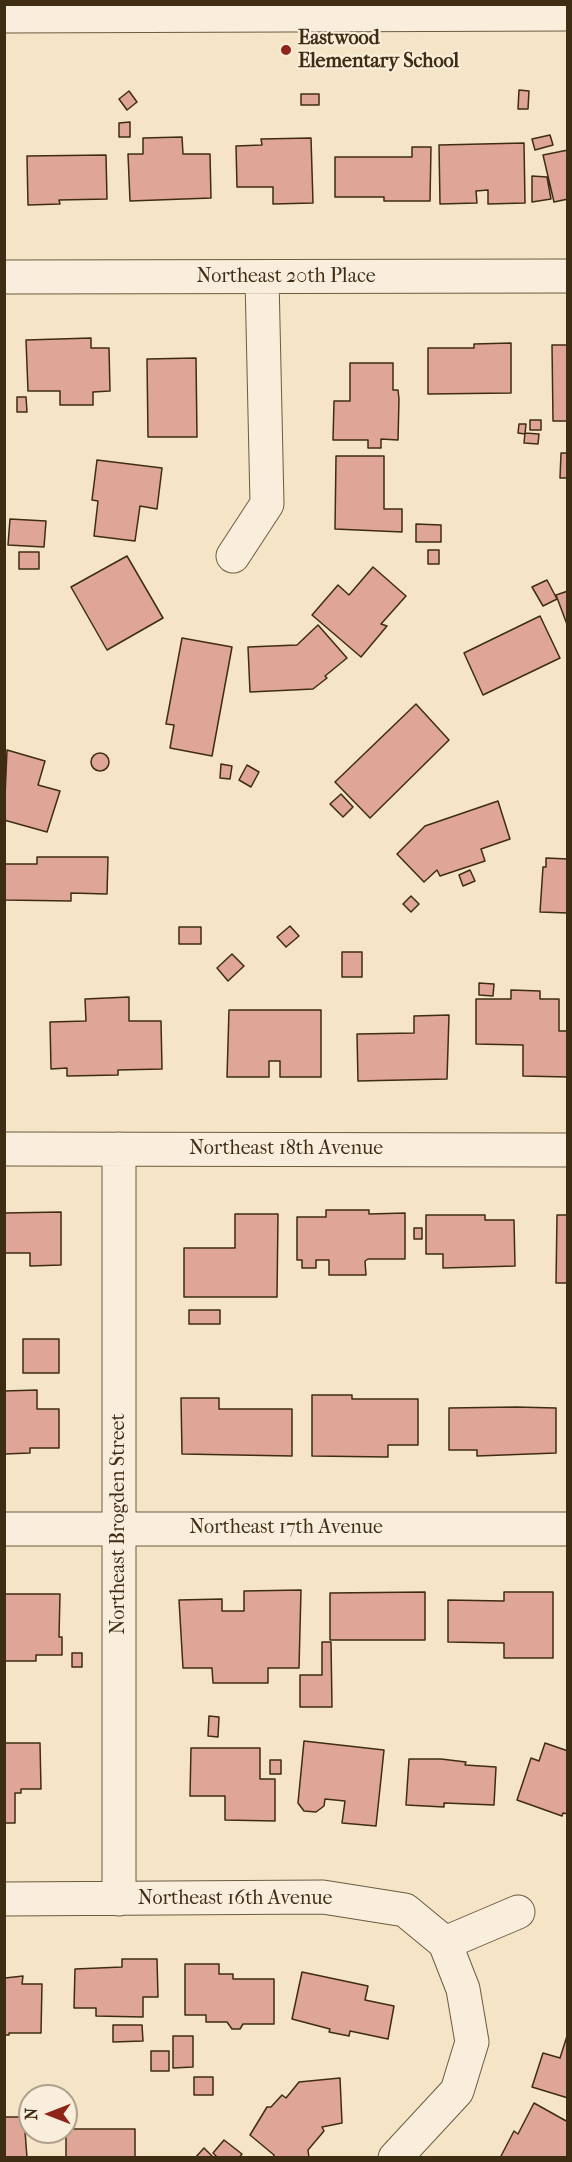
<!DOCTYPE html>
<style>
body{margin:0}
#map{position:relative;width:572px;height:2162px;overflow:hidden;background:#f6e4c7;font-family:"IM FELL French Canon",serif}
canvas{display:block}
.frame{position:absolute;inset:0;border:6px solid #3f2d13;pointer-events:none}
.north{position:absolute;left:18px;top:2084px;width:60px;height:60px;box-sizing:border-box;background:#f9eddb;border:2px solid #afa08b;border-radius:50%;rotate:270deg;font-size:16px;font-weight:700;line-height:24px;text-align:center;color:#3f2d13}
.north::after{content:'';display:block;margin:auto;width:21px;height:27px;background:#8f2418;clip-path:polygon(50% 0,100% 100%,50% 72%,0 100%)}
</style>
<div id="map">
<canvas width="572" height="2162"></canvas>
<div class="frame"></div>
<div class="north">N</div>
</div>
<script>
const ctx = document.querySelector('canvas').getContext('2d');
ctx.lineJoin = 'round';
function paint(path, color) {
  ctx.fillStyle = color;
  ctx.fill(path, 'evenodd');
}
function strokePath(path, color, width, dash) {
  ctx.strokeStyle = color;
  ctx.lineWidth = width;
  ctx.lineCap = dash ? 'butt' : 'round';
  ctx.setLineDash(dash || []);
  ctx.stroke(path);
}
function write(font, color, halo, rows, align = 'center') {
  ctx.font = font + ' "IM FELL French Canon",serif';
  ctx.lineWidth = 4.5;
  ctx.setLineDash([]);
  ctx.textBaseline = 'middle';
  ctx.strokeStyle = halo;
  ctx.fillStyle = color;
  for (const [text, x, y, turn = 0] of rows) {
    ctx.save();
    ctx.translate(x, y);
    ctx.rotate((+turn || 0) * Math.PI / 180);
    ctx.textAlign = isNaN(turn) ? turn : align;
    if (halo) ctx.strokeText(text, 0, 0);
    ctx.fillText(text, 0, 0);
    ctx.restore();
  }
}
const building = new Path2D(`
 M519,90L529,91L528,109H518Z
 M129,91L137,102L127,110L119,99Z
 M301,94H319V105H301Z
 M130,122V137H119V123Z
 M550,135L553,145L535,150L532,139Z
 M182,137L183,154H210L211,198L130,201L128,154H143V138Z
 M311,138L313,203L273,204V187H237L236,146L262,145L261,139Z
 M524,143L525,203L488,204V190L476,191L477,203L440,204L439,145Z
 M412,147H431L430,201H384V197H335V157H412Z
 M568,150V199L554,202L543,155Z
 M106,155L107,199L59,200L60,204L28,205L27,156Z
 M532,176L547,177L551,199L532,202Z
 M91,338V348H109L110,391L93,392V405H60V391H28L26,340Z
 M511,343V393L428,394V348H474V344Z
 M552,345H568V421H553Z
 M196,358L197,437H148L147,359Z
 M350,363H393V390H398L399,399L398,440L381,439V448H368V440H333L334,401H350Z
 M17,397H26L27,412H17Z
 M530,420H541V430H530Z
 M519,424H526L525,434L518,433Z
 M525,433L539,434L538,444L524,443Z
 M561,453H568V478H560Z
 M336,456H384V509H402V532L335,529Z
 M97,460L162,468L157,509L140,506L135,541L94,536L98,501L92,500Z
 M10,519L46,521L44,547L8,545Z
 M416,524L441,525V542H416Z
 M428,550H439V564H428Z
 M19,552H39V569H19Z
 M127,556L163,618L107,650L71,587Z
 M373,567L406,596L381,624L387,626L361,657L312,615L338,585L349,595Z
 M547,580L557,599L543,606L532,587Z
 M568,591V627L556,595Z
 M540,616L560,658L483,695L464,653Z
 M318,625L347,658L325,676L327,678L313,689L250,692L248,647L297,645Z
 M182,638L232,647L212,756L170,748L174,725L166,724Z
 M416,704L449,740L370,818L335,782Z
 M7,750L45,761L38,785L60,791L47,832L4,820Z
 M91 762a9 9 0 1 1 18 0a9 9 0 1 1-18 0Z
 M221,764L232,766L230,779L220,778Z
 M247,765L259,772L251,787L239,780Z
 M341,794L353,807L343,817L330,804Z
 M498,801L510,839L481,849L485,861L440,876L437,870L424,882L397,854L425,826Z
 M37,857H108L107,894L71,893V901L4,900V864H37Z
 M546,858L568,859V913L540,912L543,867H546Z
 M470,870L475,881L463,886L459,875Z
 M411,896L419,904L411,912L403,904Z
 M290,926L299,936L286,947L277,937Z
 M179,927H201V944H179Z
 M342,952H362V977H342Z
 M232,954L244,966L228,981L217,968Z
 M479,983L494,984L493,996L479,995Z
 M511,990L540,991V999H559V1031H568V1077L523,1076V1045L476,1044V999H511Z
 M129,997V1021H161L162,1069L118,1070V1075L67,1076V1068L51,1069L50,1022L86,1021L85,999Z
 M229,1010H321V1077H280V1061H269V1077H227Z
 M449,1015L447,1079L358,1081L357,1034L414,1033V1016Z
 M326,1210H369V1214L405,1213V1259H368L365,1261L366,1275H329V1260H316V1268H302V1260H297V1217H326Z
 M61,1212V1265L30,1266V1253H4V1213Z
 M235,1214H278L277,1297H184V1248H235Z
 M426,1215H485V1220H514L515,1266L443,1268V1254H426Z
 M557,1215H568V1283H556Z
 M414,1228H422V1239H414Z
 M189,1310H220V1324H189Z
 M23,1339H59V1373H23Z
 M37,1390V1409H59V1448H30V1453L4,1454V1391Z
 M312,1395H352V1399H418V1445H388V1457L312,1456Z
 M181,1398H219V1409H292V1456L182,1454Z
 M516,1407L556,1408V1453L477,1456V1450H449V1408Z
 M301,1590L299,1668H268V1683H213L212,1668H183L179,1600L222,1599V1611H244V1591Z
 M425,1592V1640H330V1593Z
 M504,1592H553V1658H504V1643L448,1642V1600L504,1601Z
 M4,1594H60L59,1637H62V1655H36V1661H4Z
 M322,1642H331L332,1707H300V1675H322Z
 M72,1653H82V1667H72Z
 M209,1716L219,1717L218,1737L208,1736Z
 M304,1741L384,1750L376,1826L342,1823L345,1801L325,1799L324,1806L316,1812L304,1811L298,1803Z
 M4,1743H40L41,1789H21V1793H15V1823H4Z
 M545,1743L568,1751V1814L563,1813L562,1816L517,1800L531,1758L539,1761Z
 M191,1748H260V1779H275V1821L225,1820V1796H190Z
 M409,1759H441L466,1762L465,1765L496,1767L494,1805L444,1803V1807L406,1805Z
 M270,1760H281V1774H270Z
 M122,1959H157L158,1997H143V2017L96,2016V2008H74L75,1969L122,1967Z
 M4,1961L5,1978L23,1976L22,1984H42L41,2033H9V2035H4Z
 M185,1964H219V1974H233V1979H274V2024H243L240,2029H232L227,2022H206V2015H185Z
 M302,1972L368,1986L365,2000L394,2006L388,2039L350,2031L349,2036L329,2032L330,2029L292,2019Z
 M113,2025H142L143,2041L113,2042Z
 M173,2036H193V2067L173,2068Z
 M567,2036H568V2098L532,2087L543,2053L560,2058Z
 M151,2051H169V2071H151Z
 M194,2077H213V2095H194Z
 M340,2078L342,2123L322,2127L324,2131L308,2150L309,2158H273L274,2155L250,2135L267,2107H271L282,2095L286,2098L299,2082Z
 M534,2103L568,2122V2158H500L514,2131L518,2134Z
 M4,2117H24L27,2158H4Z
 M66,2129H135V2158H41L66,2157Z
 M224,2140L242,2154L239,2158H218L213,2153Z
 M204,2148L214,2158H195Z`);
paint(building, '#dfa596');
strokePath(building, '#3f2d13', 1.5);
const minor = new Path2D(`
 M4,16L568,14
 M4,277L568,276
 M233,556L267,504L262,278
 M4,1149L568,1150
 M119,1149V1899
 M4,1529H568
 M4,1899L323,1897L405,1910L445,1943L518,1912
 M395,2158L457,2091L472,2042L463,1989L445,1943`);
strokePath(minor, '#6d5b40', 35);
strokePath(minor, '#f9eddb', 33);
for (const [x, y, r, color] of [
 [286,50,6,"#8f2418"]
]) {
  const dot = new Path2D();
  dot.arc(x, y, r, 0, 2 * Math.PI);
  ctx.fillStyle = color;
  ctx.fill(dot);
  strokePath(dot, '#f9eddb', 2);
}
write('bold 20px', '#3f2d13', '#f9eddb', [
 ["Eastwood",298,39],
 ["Elementary School",298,62]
], 'left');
write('20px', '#3f2d13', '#f9eddb', [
 ["Northeast 20th Place",286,277],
 ["Northeast 18th Avenue",286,1149],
 ["Northeast Brogden Street",119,1524,-90],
 ["Northeast 17th Avenue",286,1528],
 ["Northeast 16th Avenue",235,1899]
]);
</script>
